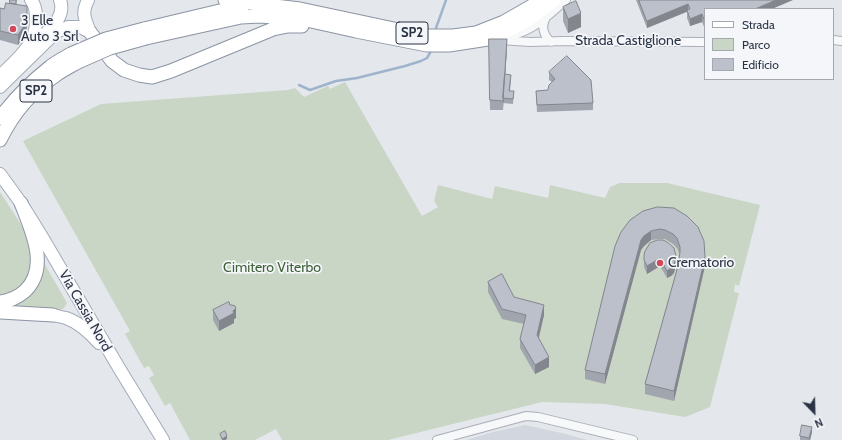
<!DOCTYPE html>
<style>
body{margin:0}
#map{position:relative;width:842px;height:440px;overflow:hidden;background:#e4e7ec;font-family:Cabin,sans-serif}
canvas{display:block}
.legend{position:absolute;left:704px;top:8px;width:130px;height:72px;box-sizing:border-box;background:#f4f6f9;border:1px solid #a4a8b1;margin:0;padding:5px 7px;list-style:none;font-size:12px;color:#2b3445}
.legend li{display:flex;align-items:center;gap:8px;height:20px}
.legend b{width:20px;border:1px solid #a4a8b1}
.north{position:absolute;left:794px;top:392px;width:40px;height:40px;-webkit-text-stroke:3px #f4f6f9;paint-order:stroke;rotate:157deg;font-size:11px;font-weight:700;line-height:16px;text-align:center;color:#2b3445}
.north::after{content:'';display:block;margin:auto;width:14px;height:18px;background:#2b3445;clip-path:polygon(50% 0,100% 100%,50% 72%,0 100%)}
</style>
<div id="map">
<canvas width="842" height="440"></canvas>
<ul class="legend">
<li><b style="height:5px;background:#fff"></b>Strada</li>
<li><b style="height:11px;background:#c9d6c5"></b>Parco</li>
<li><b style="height:11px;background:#bbc0ca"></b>Edificio</li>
</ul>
<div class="north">N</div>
</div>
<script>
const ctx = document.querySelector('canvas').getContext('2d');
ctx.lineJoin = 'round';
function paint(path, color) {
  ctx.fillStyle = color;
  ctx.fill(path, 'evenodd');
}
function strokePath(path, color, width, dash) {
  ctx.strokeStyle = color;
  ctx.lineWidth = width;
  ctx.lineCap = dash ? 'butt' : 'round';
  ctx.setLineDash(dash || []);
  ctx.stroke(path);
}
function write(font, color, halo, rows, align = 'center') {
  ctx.font = font + ' Cabin,sans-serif';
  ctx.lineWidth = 3.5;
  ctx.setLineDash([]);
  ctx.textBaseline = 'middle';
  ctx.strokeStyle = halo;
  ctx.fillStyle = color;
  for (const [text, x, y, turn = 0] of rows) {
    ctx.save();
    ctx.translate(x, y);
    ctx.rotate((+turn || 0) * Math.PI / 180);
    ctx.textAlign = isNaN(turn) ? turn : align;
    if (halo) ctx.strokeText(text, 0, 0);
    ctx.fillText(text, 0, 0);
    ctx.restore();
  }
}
paint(new Path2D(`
 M525,425L566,434L587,440H466L493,432Z`), '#d2d6de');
paint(new Path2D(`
 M345,82L422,216L438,207L434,201L438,185L492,199L495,186L548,198L550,185L605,198L610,187L620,183H667L760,205L739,286L735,284L734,292L739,293L710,407L685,417L605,404L542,402L388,440H282L276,429L255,440H190L170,403L165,406L149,378L154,375L149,366L144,368L125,334L130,331L23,141L101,104L288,90L295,88L304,97L328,86L330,89Z
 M0,192L22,226L32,245V269L22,288L0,299Z
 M43,261L67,303L64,308L60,310L13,308L12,306L21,300Z`), '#c9d6c5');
strokePath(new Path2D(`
 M436,28L446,0
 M299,85L310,90L336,81L357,78L405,66L421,61L427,58L430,53`), '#9fb4cc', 2.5);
const minor = new Path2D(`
 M546,17C541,26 543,35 551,42
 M512,35C533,31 550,14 566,0
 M499,40L530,42L563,41L705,42
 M833,40L842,41
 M437,440L526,416L538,417L633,440`);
const primary = new Path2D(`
 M88,0C81,13 85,19 90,32
 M45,34C55,25 65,14 60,0
 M0,76C17,59 38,44 36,17C36,11 35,5 31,0
 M0,87L56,32L68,27H80L90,32
 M0,174L21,203L42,237L119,368L163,440
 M53,315C57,316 62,317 66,318C78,322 91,334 99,343`);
const trunk = new Path2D(`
 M225,0L300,9L427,36H453L476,33L504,22L532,6L538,0
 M144,29L228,9L242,7
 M90,32L112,61L124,70L139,75L152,77L171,71L273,29L288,26H302
 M146,38L241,17L260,16L302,19L356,31L427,45H449L488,39L509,30L529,19L554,0
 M0,118C14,99 31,82 50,67C56,62 64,58 71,54
 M0,140C13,113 32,91 56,75C63,70 71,66 78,62
 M0,302C10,301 18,297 25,291C50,267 31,229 21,203
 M0,312L53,315`);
strokePath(minor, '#a9aeb7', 10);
strokePath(primary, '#a3abb8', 14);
strokePath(trunk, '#8b94a3', 15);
strokePath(minor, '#f7f8fa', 8);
strokePath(primary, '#fff', 12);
strokePath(trunk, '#fff', 13);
const trunkBridge = new Path2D(`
 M71,54L106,39L144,29
 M78,62L110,48L146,38`);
strokePath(trunkBridge, '#8b94a3', 15, []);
strokePath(trunkBridge, '#fff', 13);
paint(new Path2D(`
 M10,0H17L16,4L27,25L26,33L18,45L0,40V8L4,9L10,3Z
 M636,0H793L705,9V29L702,22L690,26L687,18V12L647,28Z
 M563,7L581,27L568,33L563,21Z
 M489,39L507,48L505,74L511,80L510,91H514L513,104L503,103V110H490Z
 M549,72L593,103V110L537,112L536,91L548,90L552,82L549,80Z
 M650,209L705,266L674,401L645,394V384L678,266L680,255L677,248L673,244L665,239H660L651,240L644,246L641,250L605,384L585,379V370Z
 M645,251L676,264L674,273L671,276L667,278L660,266L647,274L644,267V255Z
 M488,282L544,315L539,338L549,367L535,374L520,348V339L524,324L502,319L488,292Z
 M213,310L236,318L234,319V323L219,331L213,320Z
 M812,432L810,440H800V436Z`), '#a1a5ae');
paint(new Path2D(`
 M776,0H793L772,9H755Z
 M688,4V11L647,28V21Z
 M581,13V27L568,33V19Z
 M702,14V22L690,26V19Z
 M27,15V25L26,33L18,45V35Z
 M507,39V48L503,110V101Z
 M651,231V240L644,246L641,250L605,384V374L641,240L644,236Z
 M676,256V264L674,273L671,276L667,278V271Z
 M705,257V266L674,401V391Z
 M660,258V266L647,274V266Z
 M544,305V315L537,344V335Z
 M236,308V318L234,319V323L219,331V321L233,311Z
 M549,357V367L535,374V365Z
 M812,427V432L810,440H809Z
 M227,436V439L225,440H222V439Z`), '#83868d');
const building = new Path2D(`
 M10,0H16V4L10,3Z
 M639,0H776L755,9H705V22L702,14L690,19L687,10L690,9L688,4L647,21Z
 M576,1L581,13L568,19L563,7Z
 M6,3L27,6V15L26,23L18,35L0,31V8L4,9Z
 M489,39H507L503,101L490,100Z
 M567,56L591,80L593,103L537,105L536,91L548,90L549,85L555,79L549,72Z
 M505,74L511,75L509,91H514L513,99L503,98Z
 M658,207L674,208L687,216L698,227L704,241L705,257L674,391L645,384L678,266L680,252V247L677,238L673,234L665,230L660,229L651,231L644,236L641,240L605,374L585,370L615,246L621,232L630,220L643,211L650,209Z
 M658,240H663L667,242L674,248L676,256L674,265L671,268L667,271L660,258L647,266L644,260V255L645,251L650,243Z
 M502,274L514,297L544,305L537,335L549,357L535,365L520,339L526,315L502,309L488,282Z
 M229,302L230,305H232L235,306L236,308L233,311L234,313L219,321L213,310Z
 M802,425L812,427L809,438L800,436Z
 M225,431L227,436L222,439L220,434Z`);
paint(building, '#bbc0ca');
strokePath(building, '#83868d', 1);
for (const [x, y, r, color] of [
 [13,29,4,"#d1495b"],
 [660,263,4,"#d1495b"]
]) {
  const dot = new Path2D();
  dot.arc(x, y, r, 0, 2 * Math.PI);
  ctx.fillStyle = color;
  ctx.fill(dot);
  strokePath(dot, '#f4f6f9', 1.5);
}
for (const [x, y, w] of [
 [412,33,32],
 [36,91,32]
]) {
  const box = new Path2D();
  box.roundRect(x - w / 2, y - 11, w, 22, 3);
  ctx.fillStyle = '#f4f6f9';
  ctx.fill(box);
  strokePath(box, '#2b3445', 1);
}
write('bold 13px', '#2b3445', null, [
 ["SP2",412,33],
 ["SP2",36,91]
]);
write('14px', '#2b3445', '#f4f6f9', [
 ["3 Elle",21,21],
 ["Auto 3 Srl",21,37],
 ["Crematorio",668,263]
], 'left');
write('14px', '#2b3445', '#f4f6f9', [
 ["Strada Castiglione",628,41],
 ["Via Cassia Nord",85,311,60]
]);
write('14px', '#3f6138', '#f4f6f9', [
 ["Cimitero Viterbo",272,268]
]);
</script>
